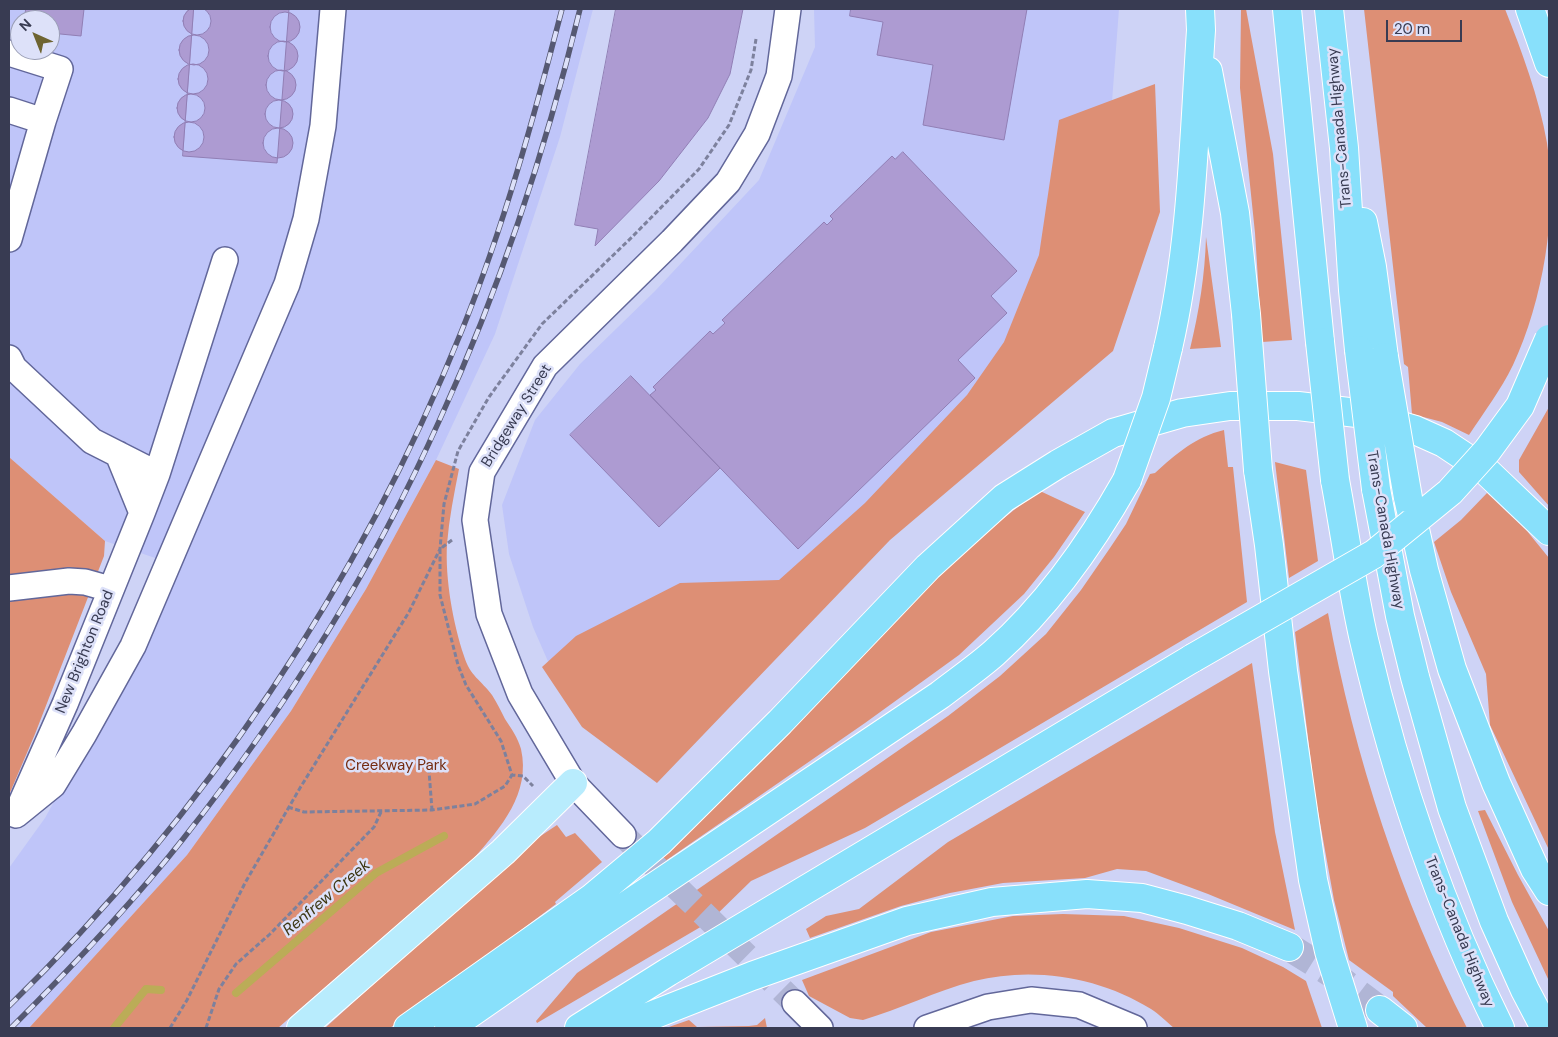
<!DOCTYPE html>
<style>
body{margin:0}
#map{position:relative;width:1558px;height:1037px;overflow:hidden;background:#ced3f6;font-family:"DM Sans",sans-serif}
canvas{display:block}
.frame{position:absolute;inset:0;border:10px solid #383b52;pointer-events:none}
.north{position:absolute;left:10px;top:10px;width:50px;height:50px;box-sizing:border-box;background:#dde1f9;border:1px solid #9b9fb6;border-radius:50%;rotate:316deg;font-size:14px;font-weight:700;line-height:20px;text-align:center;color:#383b52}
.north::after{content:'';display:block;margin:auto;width:18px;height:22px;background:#6e6431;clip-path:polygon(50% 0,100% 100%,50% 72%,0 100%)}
.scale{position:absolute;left:1386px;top:20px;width:76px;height:22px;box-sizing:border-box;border:2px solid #383b52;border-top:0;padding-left:6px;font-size:15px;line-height:18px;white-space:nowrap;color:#383b52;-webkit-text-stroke:4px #dde1f9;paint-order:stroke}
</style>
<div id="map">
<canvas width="1558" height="1037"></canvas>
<div class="frame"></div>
<div class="north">N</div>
<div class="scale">20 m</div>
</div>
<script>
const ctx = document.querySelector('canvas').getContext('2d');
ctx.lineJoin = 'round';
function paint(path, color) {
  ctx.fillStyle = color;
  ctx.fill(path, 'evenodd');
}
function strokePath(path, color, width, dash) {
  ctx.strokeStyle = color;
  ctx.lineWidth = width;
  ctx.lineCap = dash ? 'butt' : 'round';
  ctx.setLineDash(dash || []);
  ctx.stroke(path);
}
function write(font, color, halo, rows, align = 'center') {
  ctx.font = font + ' "DM Sans",sans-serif';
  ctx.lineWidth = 5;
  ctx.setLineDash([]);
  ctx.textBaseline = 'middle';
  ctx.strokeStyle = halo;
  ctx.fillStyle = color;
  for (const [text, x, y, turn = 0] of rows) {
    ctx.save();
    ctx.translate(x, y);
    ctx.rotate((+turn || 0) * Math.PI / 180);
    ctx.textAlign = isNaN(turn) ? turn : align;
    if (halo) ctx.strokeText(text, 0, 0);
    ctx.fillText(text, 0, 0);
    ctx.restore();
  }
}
paint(new Path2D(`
 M9,9H593L560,137L495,334L436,460L366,589L291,711L187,855L29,1028H9V868L45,818L118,686L173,564L105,541L9,457ZM20,20H50V50H20Z
 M814,9H1119L1097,300L649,757L557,682L533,627L509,554L502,505L535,420L580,364L655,291L759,180L815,47Z`), '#bfc5f9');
paint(new Path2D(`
 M1241,9H1246L1273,154L1292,340L1262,342L1255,233L1240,88Z
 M1364,9H1505C1522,52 1539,97 1547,143C1558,212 1543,301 1513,365C1501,390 1484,412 1469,435L1442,422L1412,414L1408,367L1404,364Z
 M1155,84L1160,212L1113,351L890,540L657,783L582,727L542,667L576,636L680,583L779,580L865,503L967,395L1004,342L1039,255L1059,120Z
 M1206,237L1221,347L1190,349C1199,312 1205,275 1206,237Z
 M1549,407V506L1519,472V460Z
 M1224,430L1228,467H1233L1247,602L865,828L751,881L709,922L537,1023L536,1021L577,973L948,716L1000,676L1046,634L1081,590L1110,548L1126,524L1150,474L1155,473C1176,454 1195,437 1224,430Z
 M9,457L105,541L104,556L35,734L9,795Z
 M436,460L459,469C454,494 449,519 447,544C445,579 453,623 464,656C470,676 481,680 492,695C497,703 501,711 505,719C511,728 518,738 521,749C531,793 501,828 473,859L278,1028H29L187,855L291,711L366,589Z
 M1275,462L1306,470L1318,561L1289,578Z
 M1040,491L1085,512L1054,557L1024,594L959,655L865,723L661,864L658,860C723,796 788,731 853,665C912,604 970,539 1040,491Z
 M1487,493L1527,531L1549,558V850L1490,725L1486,674L1451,592L1434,542L1461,520Z
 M1328,613C1354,756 1401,899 1467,1028H1427L1393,996V992L1349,960L1334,900L1315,795L1295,632Z
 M1252,663L1275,832L1295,930L1208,894L1146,871L1117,869L1085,878L1003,883L950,893L901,906L810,938L806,929L826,916L859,909L948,842Z
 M1485,810L1518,875L1549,931V981L1512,902L1478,811Z
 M557,825L566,837L575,833L602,862L555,902L556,904L390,1028H325L527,845Z
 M1063,914L1124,916L1179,928L1242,948L1283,967L1306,981L1322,1028H1174C1167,1022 1159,1014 1151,1009C1100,977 1033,966 974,981C936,991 900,1009 863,1020L850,1018L809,996L802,980L931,932L1013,916Z
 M765,1018L767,1028H666L689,1020L697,1027L749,1026L757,1025Z`), '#dd8f75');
strokePath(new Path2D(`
 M236,993L376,873L444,836
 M114,1028L146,989L161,990`), '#bbac57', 8);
const building = new Path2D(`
 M183 21a14 14 0 1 1 28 0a14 14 0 1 1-28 0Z
 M26,9H84L81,36L50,33V20H25Z
 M194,9H289L277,163L183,156Z
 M616,9H743L730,74L708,118L659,181L595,246L598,229L575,225Z
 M851,9H1027L1004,140L923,125L933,65L877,55L883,22L850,16Z
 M270 27a15 15 0 1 1 30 0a15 15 0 1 1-30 0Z
 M179 50a15 15 0 1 1 30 0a15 15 0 1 1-30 0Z
 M268 56a15 15 0 1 1 30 0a15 15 0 1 1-30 0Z
 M178 79a15 15 0 1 1 30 0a15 15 0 1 1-30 0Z
 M266 85a15 15 0 1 1 30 0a15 15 0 1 1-30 0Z
 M177 108a14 14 0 1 1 28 0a14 14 0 1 1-28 0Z
 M265 114a14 14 0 1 1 28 0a14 14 0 1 1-28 0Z
 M174 137a15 15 0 1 1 30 0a15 15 0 1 1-30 0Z
 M263 143a15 15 0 1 1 30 0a15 15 0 1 1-30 0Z
 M903,152L1017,271L991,296L1007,313L958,360L975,378L798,549L650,395L656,390L653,387L710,331L713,334L725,323L722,320L824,222L827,225L833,219L830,216L892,156L895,159Z
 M631,376L720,468L659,527L570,435Z`);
paint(building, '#ad9bd2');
strokePath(building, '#917fb5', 1);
strokePath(new Path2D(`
 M623,835L795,1003`), '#b0b5d5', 25, [25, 12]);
strokePath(new Path2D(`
 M1289,947L1334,975L1380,1010`), '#b0b5d5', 28, [28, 14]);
const minor = new Path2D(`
 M9,53L60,69L43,121L9,239
 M9,110L43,121
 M9,358L14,368L92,441L157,474
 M118,454L142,513
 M9,588L69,581L85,582L110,589
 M18,810L65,704L142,513L157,474L225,260
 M16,815L53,785L84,734L133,646L287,284L306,219L323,126L333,9
 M623,835L573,783L520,694L489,614L475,520L482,472L545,366L672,241L728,182L757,134L779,76L788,9
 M795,1003L820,1028
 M927,1028L988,1007L1031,1000L1079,1005L1134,1028`);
const major = new Path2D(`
 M301,1028L503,852L573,783`);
const highway = new Path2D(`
 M1287,9L1320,342
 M1329,9L1344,148L1353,290L1359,350
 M1530,9L1549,63
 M1208,71L1235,213L1246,314
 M1363,222L1372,267L1384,357
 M1168,348C1192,244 1194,137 1201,30L1200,9
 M1258,470L1269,545L1283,671L1313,880L1329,951L1353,1028
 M1335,480C1345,533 1352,588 1364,640C1395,773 1439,906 1500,1028
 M1376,489L1400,616L1415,677L1452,808L1494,921L1525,990L1545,1028
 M1409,502L1424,570L1452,669L1496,783L1535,869L1549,891
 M1380,1010L1403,1028
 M408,1028L592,898L659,842L780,722L928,567L1004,498L1058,464L1113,433L1182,413L1230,406H1298L1357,413L1415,430L1444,443L1486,471L1549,531
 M449,1028L593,928L940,695C958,681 977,668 994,653C1049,604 1091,544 1127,480
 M579,1028L668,972L1193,658
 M620,1028L752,976L907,921L992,902L1087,894L1142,898L1187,910L1238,926L1289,947`);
strokePath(minor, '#62679a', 28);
strokePath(major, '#fff', 30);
strokePath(highway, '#fff', 30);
strokePath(new Path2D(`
 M452,540L440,549V595L458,665L466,685L501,741L512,775L523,776L533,786
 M418,757L429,771L432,810
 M288,807L304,812L432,810L475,804L505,786L512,775
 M170,1028L187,1000L245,883L300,788L409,612L440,549L444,504L458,451L489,397L542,324L632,237L699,169L729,125L751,70L756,39
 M206,1028L219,989L236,964L270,934L374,827L381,812`), '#7d819d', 3, [5, 2.5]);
strokePath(minor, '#fff', 25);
strokePath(major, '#b8ecfd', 28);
strokePath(highway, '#88e0fb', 28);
const rail = new Path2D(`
 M9,1006C204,816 360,583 462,330C504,226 534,117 562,9
 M11,1028C71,968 130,906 183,839C284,711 373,569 440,419C500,288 546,149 580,9`);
strokePath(rail, '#565972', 5.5);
strokePath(rail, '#dde1f9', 4, [11]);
const highwayBridge = new Path2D(`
 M1246,314L1258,470
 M1320,342L1335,480
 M1359,350L1376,489
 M1384,357L1408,498
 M1127,480L1156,398L1168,348
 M1193,658L1374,554L1450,492L1487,451L1520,406L1549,339`);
strokePath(highwayBridge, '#fff', 30, []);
strokePath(highwayBridge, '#88e0fb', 28);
write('15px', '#383b52', '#dde1f9', [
 ["Trans-Canada Highway",1340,128,-95],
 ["Bridgeway Street",517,416,-58],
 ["Trans-Canada Highway",1385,530,80],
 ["New Brighton Road",85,652,-68],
 ["Trans-Canada Highway",1459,932,68]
]);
write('15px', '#742b10', '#dde1f9', [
 ["Creekway Park",396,766]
]);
write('italic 16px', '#3c3611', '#dde1f9', [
 ["Renfrew Creek",327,898,-40]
]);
</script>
